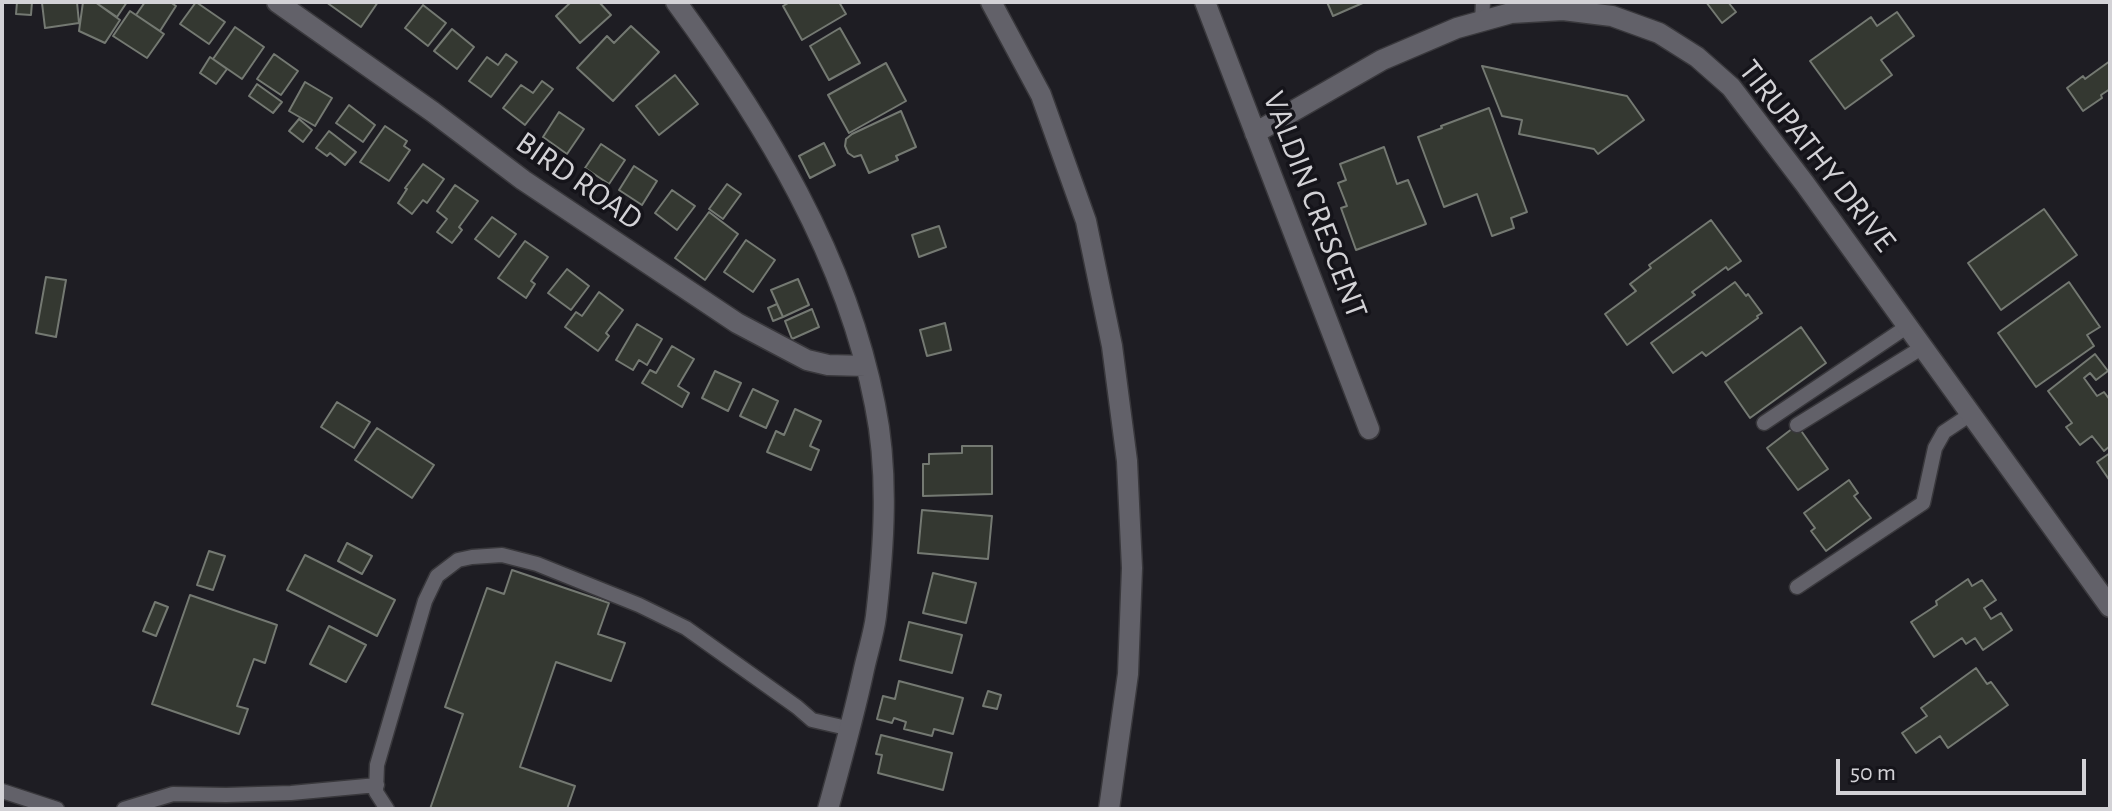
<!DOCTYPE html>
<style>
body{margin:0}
#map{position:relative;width:2112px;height:811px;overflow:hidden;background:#1e1d23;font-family:"Alegreya Sans",sans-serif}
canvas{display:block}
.frame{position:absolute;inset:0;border:4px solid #d3d2d6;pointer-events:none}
.scale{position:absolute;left:1836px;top:759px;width:250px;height:36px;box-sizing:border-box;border:4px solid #d3d2d6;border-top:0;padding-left:10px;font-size:24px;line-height:28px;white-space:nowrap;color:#d3d2d6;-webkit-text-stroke:6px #15141a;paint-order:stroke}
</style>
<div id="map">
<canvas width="2112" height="811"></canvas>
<div class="frame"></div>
<div class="scale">50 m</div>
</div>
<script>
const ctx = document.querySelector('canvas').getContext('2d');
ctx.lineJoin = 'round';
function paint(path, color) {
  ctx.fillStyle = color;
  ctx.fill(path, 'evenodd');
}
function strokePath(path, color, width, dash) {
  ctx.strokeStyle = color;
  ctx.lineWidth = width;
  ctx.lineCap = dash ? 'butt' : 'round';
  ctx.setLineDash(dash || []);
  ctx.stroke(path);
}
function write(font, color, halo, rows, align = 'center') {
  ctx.font = font + ' "Alegreya Sans",sans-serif';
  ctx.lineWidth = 7;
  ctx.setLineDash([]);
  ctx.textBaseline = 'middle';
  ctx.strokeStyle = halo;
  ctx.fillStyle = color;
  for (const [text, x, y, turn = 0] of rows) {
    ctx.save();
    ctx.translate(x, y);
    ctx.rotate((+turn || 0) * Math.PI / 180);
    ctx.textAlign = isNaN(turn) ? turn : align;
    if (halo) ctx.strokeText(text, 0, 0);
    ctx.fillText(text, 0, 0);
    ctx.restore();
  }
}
const building = new Path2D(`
 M17,2H32L31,15L16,14Z
 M50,2H77L79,23L45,28L42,3Z
 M83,2H95L120,20L105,43L79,31Z
 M95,2H127L117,17Z
 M145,2H170L176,6L160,31L136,15Z
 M196,2L225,22L209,44L180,24Z
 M326,2H378L361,27Z
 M571,2H599L611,15L580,43L556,16Z
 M790,2H839L846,14L802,40L783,6Z
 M1327,2H1365L1333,16Z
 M1706,2H1728L1736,12L1722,23Z
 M423,5L446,23L428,46L405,28Z
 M130,11L164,34L147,58L113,36Z
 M1897,12L1914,36L1881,60L1892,75L1845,109L1810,61L1871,17L1877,26Z
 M631,26L659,52L613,101L577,68L607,36L614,43Z
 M235,27L264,47L242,79L213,59Z
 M840,28L860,63L829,80L810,46Z
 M452,29L474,47L457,69L434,51Z
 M274,54L298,71L281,95L257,79Z
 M506,54L517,62L491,97L469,81L487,57L498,65Z
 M210,57L227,69L216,84L200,73Z
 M2110,61V89L2101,95L2102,98L2083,111L2067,88L2083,76L2085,79Z
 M886,63L906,101L849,133L828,95Z
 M1482,66L1627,96L1644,120L1598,154L1594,149L1519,134L1522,120L1502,116Z
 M675,75L698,104L659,135L636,106Z
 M542,81L553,89L525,125L503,108L521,85L533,93Z
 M305,82L332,98L315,126L289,111Z
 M257,84L282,102L273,113L249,96Z
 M349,105L375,125L363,142L336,123Z
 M1489,108L1527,212L1511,218L1514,228L1492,236L1477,194L1444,207L1418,137L1442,128L1441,126Z
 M901,111L916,147L896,156L898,160L869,173L861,155L854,157L848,153L845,146L846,139L852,134Z
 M559,112L584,129L567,154L543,137Z
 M299,119L312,130L303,142L289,131Z
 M385,126L407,141L404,146L410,150L389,181L360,162Z
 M329,131L356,152L345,165L330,153L327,156L316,148Z
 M824,143L835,165L810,178L799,156Z
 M601,144L625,160L609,184L585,168Z
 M1384,147L1397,184L1408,180L1426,224L1356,250L1341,208L1347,206L1338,183L1346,180L1340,164Z
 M423,164L444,179L427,203L423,200L412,214L398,203L407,189L405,188Z
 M634,166L657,181L642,205L619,190Z
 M727,184L741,194L723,219L709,209Z
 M455,185L478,201L459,227L462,230L452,243L437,232L447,219L437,211Z
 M672,190L695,206L677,230L655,213Z
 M2044,209L2077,255L2001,310L1968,263Z
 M709,212L738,234L705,280L675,258Z
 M492,217L516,234L499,257L475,239Z
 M1711,220L1741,261L1728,270L1726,267L1692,292L1695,295L1627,345L1605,314L1636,291L1630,284L1651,268L1649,265Z
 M939,226L946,247L919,257L912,235Z
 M746,240L775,260L753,292L724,272Z
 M525,241L548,257L531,281L535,284L526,298L498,278Z
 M567,269L589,286L571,310L548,293Z
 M46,277L66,280L56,337L36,333Z
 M798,279L809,305L783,317L771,290Z
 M1735,282L1746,296L1748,294L1762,313L1757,316L1758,318L1706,356L1702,352L1673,373L1651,343Z
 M2069,282L2100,327L2087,335L2094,346L2036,387L1998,333Z
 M599,292L623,310L606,333L609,336L598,351L565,327L576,312L582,316Z
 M777,304L783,317L773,321L768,308Z
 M812,309L819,327L792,339L785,321Z
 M945,323L951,350L927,356L920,330Z
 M637,324L662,339L647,365L639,360L633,370L616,360Z
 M1801,327L1826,363L1750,418L1725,382Z
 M672,346L694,359L678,386L689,393L682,407L642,383L650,370L656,373Z
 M2095,354L2108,371L2096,380L2090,373L2084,378L2097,396L2104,392L2110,400V446L2104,451L2092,436L2080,445L2066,427L2072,423L2048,391Z
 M715,371L741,383L728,411L702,398Z
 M753,389L778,401L766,428L740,416Z
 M337,402L370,422L354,448L321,427Z
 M795,409L821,421L810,446L819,450L811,470L767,452L776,431L784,435Z
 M1797,425L1828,469L1798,490L1767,448Z
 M377,428L434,465L412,498L355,460Z
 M962,446H992V494L923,496V464H929V454L962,453Z
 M2110,453V481L2097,462Z
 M1849,480L1858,493L1854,496L1871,518L1826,551L1811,531L1815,528L1804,513Z
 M922,510L992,516L988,559L918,553Z
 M347,543L372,556L362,574L338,561Z
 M209,551L225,556L213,590L197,585Z
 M305,555L395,600L377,636L287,590Z
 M512,570L609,603L598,634L625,643L611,681L556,662L520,767L575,786L567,809H430L463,714L445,707L487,588L504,594Z
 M933,573L976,583L966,623L923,613Z
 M1968,579L1972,586L1982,580L1996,600L1984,608L1991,619L2001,613L2012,630L1983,650L1975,638L1966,644L1962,638L1934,657L1911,622L1937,605L1936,601Z
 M190,595L277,625L265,663L254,659L237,706L248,709L239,734L152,704Z
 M155,602L168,607L156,636L143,631Z
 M909,622L962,635L952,673L900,660Z
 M329,626L366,645L346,682L310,664Z
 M1976,668L1987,684L1991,682L2008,705L1948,748L1940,736L1916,753L1902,733L1927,716L1921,708Z
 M899,681L963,698L953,734L934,729L932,736L904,729L906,722L894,718L892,723L877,719L883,696L895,699Z
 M988,691L1001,695L997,709L983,706Z
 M881,735L952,753L943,790L878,773L882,755L876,754Z`);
paint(building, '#343831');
strokePath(building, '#747972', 2);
const service = new Path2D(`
 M1482,21L1483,2
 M1764,423L1908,326
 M1797,425L1923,347
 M1797,587L1923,503L1935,448L1944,432L1971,414
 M2,791L57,809
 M124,809L173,794L226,795L291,793L377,785
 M387,809L376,792L377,765L425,601L437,576L458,560L472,557L502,555L537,564L639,605L686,628L797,707L812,720L851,729`);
const minor = new Path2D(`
 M277,2L433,112L523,180L737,323L807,360L828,365L866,366
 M676,2C765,123 846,256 875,405C889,473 884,547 876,616C874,633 868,651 864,669C854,716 841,762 828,809
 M1205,2L1369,429
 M1255,133L1382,60L1457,28L1511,13L1563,10L1612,16L1659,33L1697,57L1731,87L1805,184L2110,607`);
const secondary = new Path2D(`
 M991,2L1041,95L1086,221L1112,346L1127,461L1132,568L1128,674L1109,809`);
strokePath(service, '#39383c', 17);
strokePath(minor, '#39383c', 23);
strokePath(secondary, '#39383c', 23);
strokePath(service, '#626169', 14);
strokePath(minor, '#626169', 20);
strokePath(secondary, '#626169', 20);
write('32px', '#d3d2d6', '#15141a', [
 ["TIRUPATHY DRIVE",1817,156,52],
 ["BIRD ROAD",579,181,35],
 ["VALDIN CRESCENT",1315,205,69]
]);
</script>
